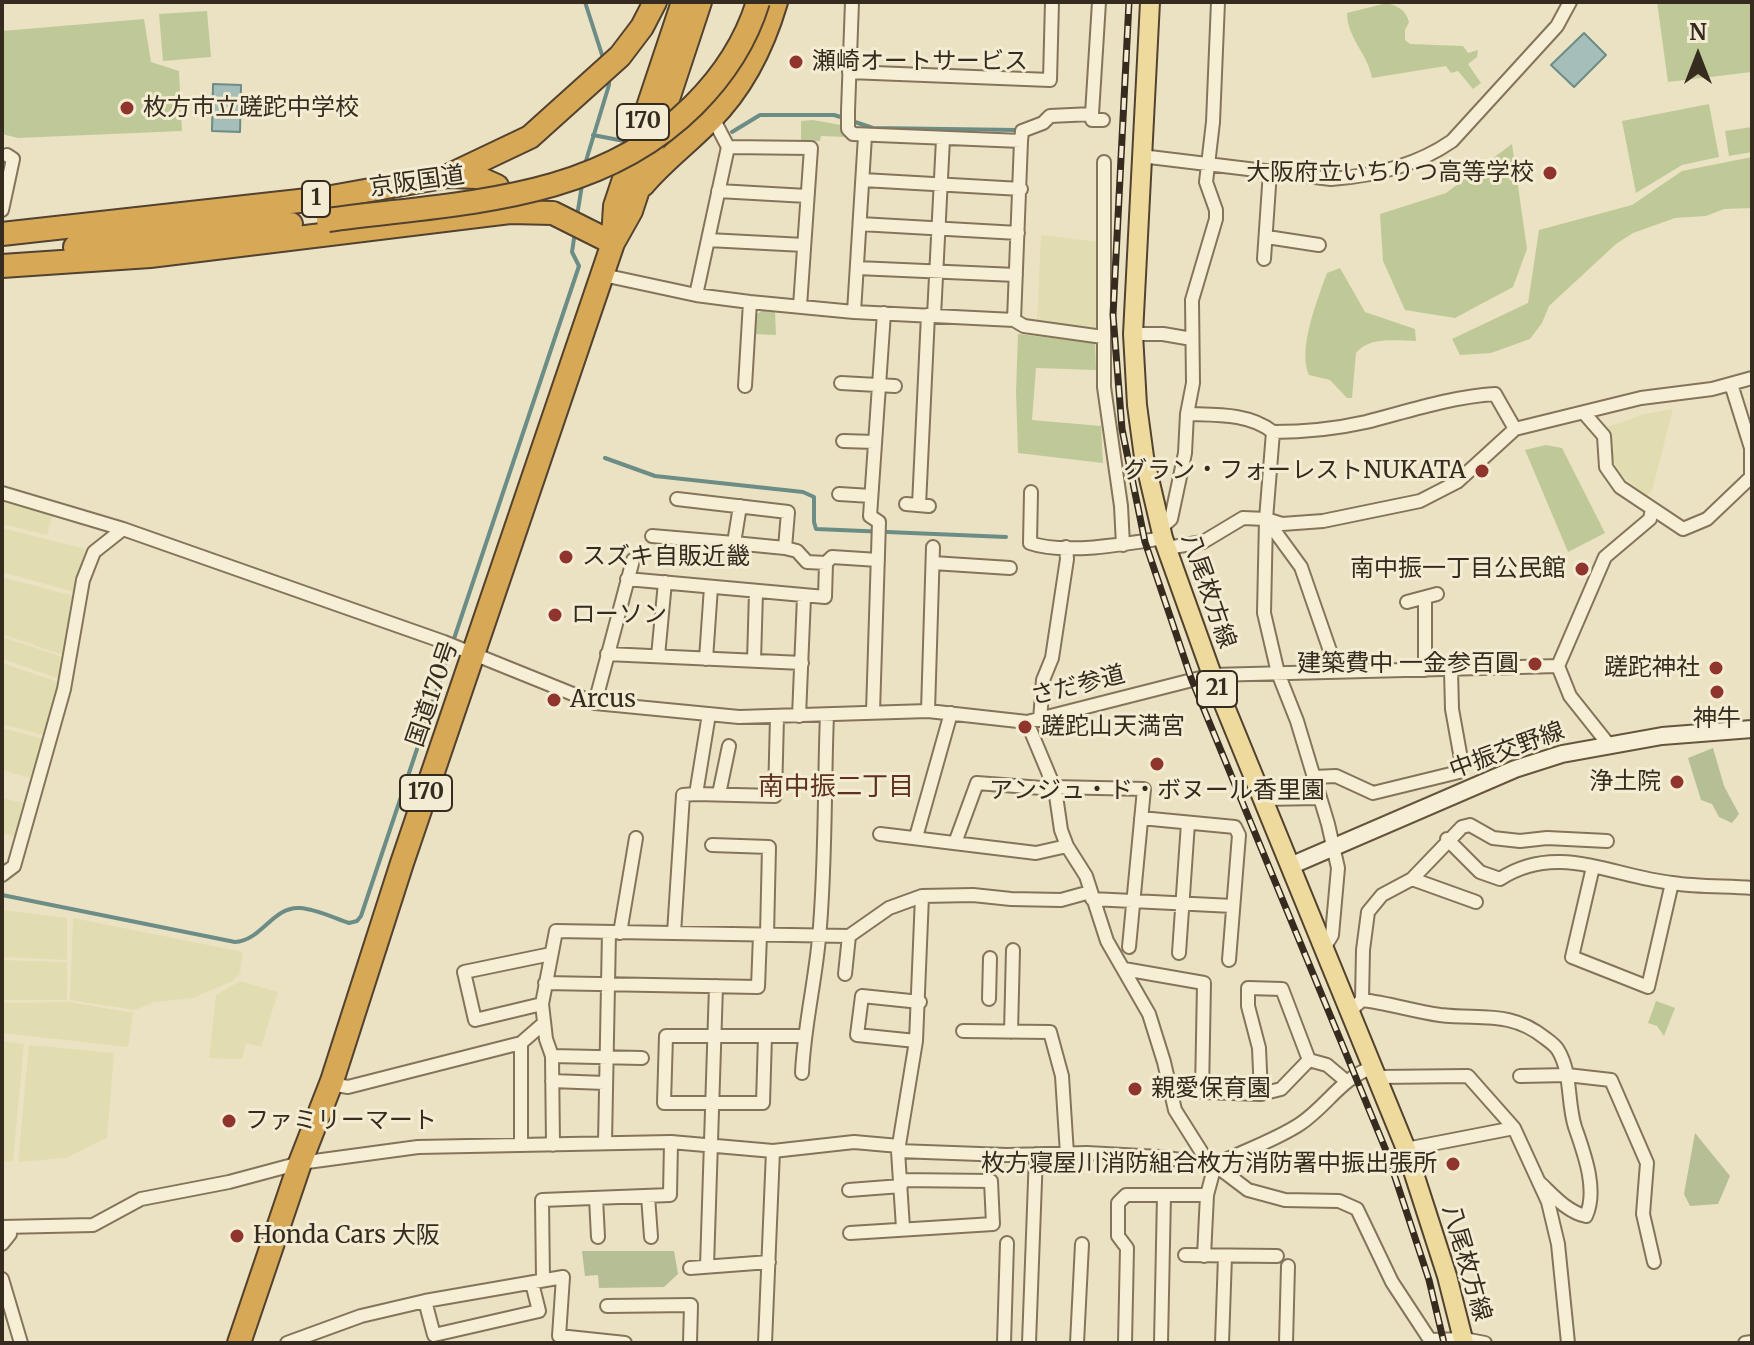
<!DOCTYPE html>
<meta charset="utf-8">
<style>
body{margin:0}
#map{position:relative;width:1754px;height:1345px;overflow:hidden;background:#ebe2c3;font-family:Merriweather,serif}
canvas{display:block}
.frame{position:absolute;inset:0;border:4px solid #352b1e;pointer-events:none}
.north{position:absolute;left:1658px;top:16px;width:80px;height:80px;-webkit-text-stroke:6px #f3ecd2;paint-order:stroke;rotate:0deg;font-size:22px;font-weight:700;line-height:32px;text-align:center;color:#352b1e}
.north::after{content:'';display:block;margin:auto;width:28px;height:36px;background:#352b1e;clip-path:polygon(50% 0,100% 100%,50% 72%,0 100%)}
</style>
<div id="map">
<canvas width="1754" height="1345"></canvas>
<div class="frame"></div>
<div class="north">N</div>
</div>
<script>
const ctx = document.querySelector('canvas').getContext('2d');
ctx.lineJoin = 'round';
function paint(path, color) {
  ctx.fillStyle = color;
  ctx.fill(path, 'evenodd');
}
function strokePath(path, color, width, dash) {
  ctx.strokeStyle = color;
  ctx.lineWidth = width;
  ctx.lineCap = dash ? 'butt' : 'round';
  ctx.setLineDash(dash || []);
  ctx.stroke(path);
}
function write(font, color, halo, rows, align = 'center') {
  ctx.font = font + ' Merriweather,"Noto Sans JP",serif';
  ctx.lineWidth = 6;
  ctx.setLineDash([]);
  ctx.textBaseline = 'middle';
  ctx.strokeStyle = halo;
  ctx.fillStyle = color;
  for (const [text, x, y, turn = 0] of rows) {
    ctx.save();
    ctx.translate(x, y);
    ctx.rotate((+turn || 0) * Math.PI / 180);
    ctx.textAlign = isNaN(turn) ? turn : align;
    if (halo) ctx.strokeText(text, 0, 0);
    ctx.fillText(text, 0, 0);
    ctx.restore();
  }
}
paint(new Path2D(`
 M1041,235L1099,242L1097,325L1094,329L1037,322Z
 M1673,409L1652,491L1646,496L1619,473L1613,460L1611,437L1607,427L1645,414Z
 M2,500L53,514L47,535L2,524Z
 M2,528L85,549L74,592L2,572Z
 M2,577L73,596L63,655L2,634Z
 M2,637L63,657L60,679L2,659Z
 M2,663L61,683L43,735L2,724Z
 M2,728L43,739L30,778L2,770Z
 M2,798L23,803L14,836L2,833Z
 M2,910L67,918V960L2,957Z
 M73,918L243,952L240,974L231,982L193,998L154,1002L135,1010L70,1000Z
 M2,960L67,962V1000H2Z
 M240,981L278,992L261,1047L246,1043L242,1059L209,1058L216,995Z
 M70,1002L133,1013L128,1047L2,1033V1003Z
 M2,1041L24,1044L13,1161L2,1162Z
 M29,1045L114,1053L107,1138L66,1158L18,1162Z`), '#e1ddb0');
paint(new Path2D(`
 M1657,2H1752V72L1668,82Z
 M1387,3C1398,6 1406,10 1409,22L1405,30V40L1410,44L1463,46L1468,53L1478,50L1477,57L1468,64L1481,83L1473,89L1458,71L1451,73L1446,66L1372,78C1368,54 1347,38 1347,13Z
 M207,11L211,57L163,61L159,14Z
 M144,19L151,62L179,71L182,131L18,138L2,134V31Z
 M1709,104L1719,157L1682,165L1636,193L1622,121Z
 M813,120L846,126V137L821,136L820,141H801V121Z
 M1752,127V152L1729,156L1725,131Z
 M1512,144L1527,249L1513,287L1455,318L1405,310L1383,261L1380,214L1446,193Z
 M1752,157V208L1724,209L1706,216L1675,218L1633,233L1616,244L1549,306L1542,323L1530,339L1491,353L1460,355L1452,339L1528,303L1539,230L1632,205L1682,171Z
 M1340,268L1365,312L1415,329L1416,341C1396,341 1370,336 1356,353L1352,398H1347L1330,380L1309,375C1297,350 1318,298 1327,273Z
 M764,309L775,311L776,335L754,334L756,315Z
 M1018,334L1095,343L1096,370L1036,368L1032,420L1101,426L1103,463L1018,453L1016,392Z
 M1546,445L1562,448L1605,533L1568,552L1525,450Z
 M1656,1001L1675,1008L1664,1036L1657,1026L1648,1023Z`), '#bfc997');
paint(new Path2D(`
 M1713,748L1724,786L1739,814L1732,823L1719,817L1712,804L1701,800L1688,758Z
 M1695,1133L1730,1176L1718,1204L1690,1206L1684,1194Z
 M582,1251H674L678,1274L664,1287L599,1288L598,1275L585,1276Z`), '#b6be96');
const water = new Path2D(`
 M1584,33L1606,55L1574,87L1551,65Z
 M213,84L241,85L240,132L212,131Z`);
paint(water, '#a5beb9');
strokePath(water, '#6c8c86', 2);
strokePath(new Path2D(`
 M585,2L604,61
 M852,121L873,128L1017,130
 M732,132L760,115H834L844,118
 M593,135L624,141
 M585,164L609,85V77
 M577,216L582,185
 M605,458L655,476L803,492L814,497V522L816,529L1006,537
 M2,895L235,942C261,941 273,906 300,908C316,909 334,918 349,923L357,921L361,916L579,266L572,252L575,232`), '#6c8c86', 4);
const street = new Path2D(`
 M852,2L848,111V129L853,134L1021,141L1014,320
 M849,72L1050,80L1052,2
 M1092,114V120H1103
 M1021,141L1022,131L1043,123L1050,116L1092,114L1099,2
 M728,147L811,148L800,306
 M1141,156L1331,179C1374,176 1416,166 1452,141L1557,26L1570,2
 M1104,162V387L1121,506L1123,545
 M863,180L1021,189
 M718,191L807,196
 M2,210L13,159L7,155
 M860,224L1018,233
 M1267,237L1319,245
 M708,240L804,245
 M1264,259L1270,171
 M857,268L1016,275
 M603,275L696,295L750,302L854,312L1014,320L1024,326L1103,337
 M696,295L728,147L713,118
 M854,312L865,136
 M934,316L943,139
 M1133,334H1163L1192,339
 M841,383L895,386
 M745,386L750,302
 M1584,413L1604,436L1606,467L1620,487L1683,529L1707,519L1751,477V448L1731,384
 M1187,414C1216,415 1249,413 1273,432C1305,432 1335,429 1366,422C1409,411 1450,397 1495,394L1515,429L1641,398L1712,389L1752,378
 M1273,432L1266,519L1264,613L1278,673L1297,721L1328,824L1338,868L1332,935L1324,948
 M843,441L875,442
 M1031,492L1030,543C1064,555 1127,544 1163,538
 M2,493L123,529L444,642L595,703L739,717L928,711L1027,722L1212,675L1558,666L1570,696L1609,745
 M839,494L871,496
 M906,504L929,506
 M919,505L928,315
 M740,506L734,543L785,548
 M1266,519L1301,567L1337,671
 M1161,528L1171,519L1185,453L1187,414L1193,383L1192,300L1216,219V210L1206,182L1213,122L1218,2
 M652,536L734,543
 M1167,548L1203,542L1243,518L1266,519L1282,524L1323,521L1420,501L1457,482L1515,429
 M826,563L832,557L878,560
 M933,563L1010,568
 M627,579L825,597L826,563L807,562L797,551L785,548L788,512L677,499
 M1425,598V670
 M1407,602L1437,594
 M607,654L802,663
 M658,656L665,582
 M706,659L711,587
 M754,661L756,592
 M1558,666L1605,557L1650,519L1652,509
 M595,703L633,560
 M928,711L933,547
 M873,712L879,522L870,516L884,313
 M799,716L804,597
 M1040,720L1043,680L1052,658L1067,559L1066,547
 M1027,722L1055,789L1061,830L1067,846L1086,876L1107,941L1149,1014L1164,1062L1175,1110L1204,1156L1213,1163
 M1313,777L1336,776L1373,793L1459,772L1461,759L1452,709L1451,670
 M1053,787L1144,789L1129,947
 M696,794L775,796L777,717
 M719,794L729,746
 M1262,799L1319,798
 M1141,818L1235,827L1239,835L1229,960
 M880,834L1036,853L1067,846
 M916,837L951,713
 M1447,839L1480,872L1500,879C1557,842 1611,876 1672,883C1698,887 1726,886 1752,888
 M955,843L977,783L1055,789
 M712,845L769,847L767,935
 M1593,867L1572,957L1648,987L1672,883
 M2,875L14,866L64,689L83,580L94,552L123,529
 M1412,879L1476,902
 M1092,899L1233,906
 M620,933L636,838
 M674,933L683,795L696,794L709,714
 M1179,953L1188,823
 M1124,969L1204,983L1202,1092L1261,1094L1281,1089L1309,1060
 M845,974L849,936
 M545,983L758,987L760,935
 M989,999L990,958
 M1362,1000L1363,950L1368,912L1382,895L1412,879L1462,827L1470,825L1493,838L1520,841L1547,838L1607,841
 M542,1004L475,1020L464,972L551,954
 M1351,1010L1362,1000C1388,1003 1413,1011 1440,1015C1480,1020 1510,1010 1545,1038C1549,1041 1555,1045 1558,1050C1572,1073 1567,1102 1575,1127C1584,1153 1598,1190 1586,1216C1567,1212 1553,1195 1539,1182
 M963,1031L1050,1032L1062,1076L1067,1154
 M1011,1032L1013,950
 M765,1036L763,1103H664L666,1036H803
 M916,1041L857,1035L862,996L920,1002
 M521,1043V1145
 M552,1056L642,1058
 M802,1073C804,1027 815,983 819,938C826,864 824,789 827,715
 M1520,1076L1567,1075L1611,1080L1647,1163L1643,1214L1654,1262
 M1378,1077L1468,1076L1514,1128L1548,1202L1558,1244L1568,1343
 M552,1081L605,1083
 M331,1084L348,1087L521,1043L544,1023
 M1261,1094L1259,1048L1248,1006V988L1282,989L1309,1060L1327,1065L1346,1081
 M605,1143L609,932
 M553,1145L552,1056L546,1039L542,1004L556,931L849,936L889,908L922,896L973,895L1011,899L1061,900L1090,892
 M1406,1149L1514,1128
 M898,1151L1007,1155L1087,1153L1160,1157L1215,1165L1248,1190L1285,1200L1339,1201L1357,1209L1392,1282L1430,1340
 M849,1190L901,1186
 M648,1196L651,1237
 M596,1198L598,1237
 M2,1227L93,1225L141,1199L229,1182L300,1163L418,1147L671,1142L773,1151L854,1142L899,1146
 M903,1228L898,1151L916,1041L922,896
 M850,1233L993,1224L991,1181L900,1180
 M2,1244L10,1234V1228
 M1185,1255L1277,1256
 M1204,1256L1207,1195L1215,1165C1243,1151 1274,1141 1300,1124C1328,1105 1340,1079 1373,1067
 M707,1266L716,986
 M690,1268L769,1262
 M2,1279L21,1343
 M543,1280L542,1200L670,1195L671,1142
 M425,1301L434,1335L539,1311L532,1283
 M607,1306L691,1305L690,1343
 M287,1343L361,1316L425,1301L563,1277L559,1336L625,1343
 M765,1343L773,1151
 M1004,1343L1007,1243
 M1029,1343L1036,1154
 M1077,1343L1082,1244
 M1125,1343L1127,1248L1118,1236V1203L1126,1195H1207
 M1161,1343L1164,1195
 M1222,1343L1225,1256
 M1286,1343L1288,1266
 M1429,1343L1430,1340L1464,1339L1485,1343
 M1745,1343L1752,1342`);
const secondary = new Path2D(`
 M1290,866L1515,769L1562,754L1662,736L1752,729`);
const primary = new Path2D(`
 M1150,2L1133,334L1137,405L1144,457L1163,538L1212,675L1406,1149L1447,1276L1464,1343`);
const highway = new Path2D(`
 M449,176L477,177L497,186L509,210
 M643,185C663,161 688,143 710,120C743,87 763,46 776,2
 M2,234L326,198L448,176L530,137L620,56L642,27L655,2
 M613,238L615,206L683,2
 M75,247L291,224
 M2,266L150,256L510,212L553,213L613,243
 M239,1343L300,1163L332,1081L402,863L613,243L631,211L700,2`);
strokePath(street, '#84745b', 16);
strokePath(secondary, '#66553e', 20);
strokePath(primary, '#52422f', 22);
strokePath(highway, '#52422f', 26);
strokePath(street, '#f7efd5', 12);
strokePath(secondary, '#f7efd5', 16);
strokePath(primary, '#edda9c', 18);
strokePath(highway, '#d7a957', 22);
const rail = new Path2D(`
 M1129,2L1113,315L1122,429L1145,542L1191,678L1387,1153L1429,1280L1444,1343`);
strokePath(rail, '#352b1e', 7);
strokePath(rail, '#f3ecd2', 4, [12]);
const highwayBridge = new Path2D(`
 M328,220C458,202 596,203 694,105C723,76 746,41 758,2`);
strokePath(highwayBridge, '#52422f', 26, []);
strokePath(highwayBridge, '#d7a957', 22);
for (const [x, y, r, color] of [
 [796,62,8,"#90352e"],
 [127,108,8,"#90352e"],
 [1550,173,8,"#90352e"],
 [1482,471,8,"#90352e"],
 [566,557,8,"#90352e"],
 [1582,569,8,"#90352e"],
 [555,615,8,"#90352e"],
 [1535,664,8,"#90352e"],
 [1716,668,8,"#90352e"],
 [1717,692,8,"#90352e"],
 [554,700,8,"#90352e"],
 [1025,727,8,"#90352e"],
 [1157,764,8,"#90352e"],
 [1677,782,8,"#90352e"],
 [1135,1089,8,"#90352e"],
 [229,1121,8,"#90352e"],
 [1453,1164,8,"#90352e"],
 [237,1236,8,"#90352e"]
]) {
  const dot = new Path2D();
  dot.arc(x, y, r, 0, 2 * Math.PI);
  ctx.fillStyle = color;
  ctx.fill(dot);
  strokePath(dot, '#f3ecd2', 3);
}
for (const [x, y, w] of [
 [643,122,52],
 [316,199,28],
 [1217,689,40],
 [426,793,52]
]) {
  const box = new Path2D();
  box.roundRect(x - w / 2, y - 18, w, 36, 6);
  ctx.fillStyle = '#f3ecd2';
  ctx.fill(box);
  strokePath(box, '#352b1e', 2);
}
write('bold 22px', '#352b1e', null, [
 ["170",643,122],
 ["1",316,199],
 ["21",1217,689],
 ["170",426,793]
]);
write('24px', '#352b1e', '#f3ecd2', [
 ["瀬崎オートサービス",812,62],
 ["枚方市立蹉跎中学校",143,108],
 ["大阪府立いちりつ高等学校",1534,173,"right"],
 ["グラン・フォーレストNUKATA",1466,471,"right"],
 ["スズキ自販近畿",582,557],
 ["南中振一丁目公民館",1566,569,"right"],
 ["ローソン",571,615],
 ["建築費中 一金参百圓",1519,664,"right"],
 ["蹉跎神社",1700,668,"right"],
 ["Arcus",570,700],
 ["神牛",1717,719,"center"],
 ["蹉跎山天満宮",1041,727],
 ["浄土院",1661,782,"right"],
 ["アンジュ・ド・ボヌール香里園",1157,791,"center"],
 ["親愛保育園",1151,1089],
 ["ファミリーマート",245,1121],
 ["枚方寝屋川消防組合枚方消防署中振出張所",1437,1164,"right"],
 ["Honda Cars 大阪",253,1236]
], 'left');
write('24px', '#352b1e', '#f3ecd2', [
 ["京阪国道",417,182,-8],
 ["八尾枚方線",1208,591,71],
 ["さだ参道",1078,686,-14],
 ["国道170号",433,694,-71],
 ["中振交野線",1507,751,-20],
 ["八尾枚方線",1466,1263,74]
]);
write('26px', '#5f3220', '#f3ecd2', [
 ["南中振二丁目",836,788]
]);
</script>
